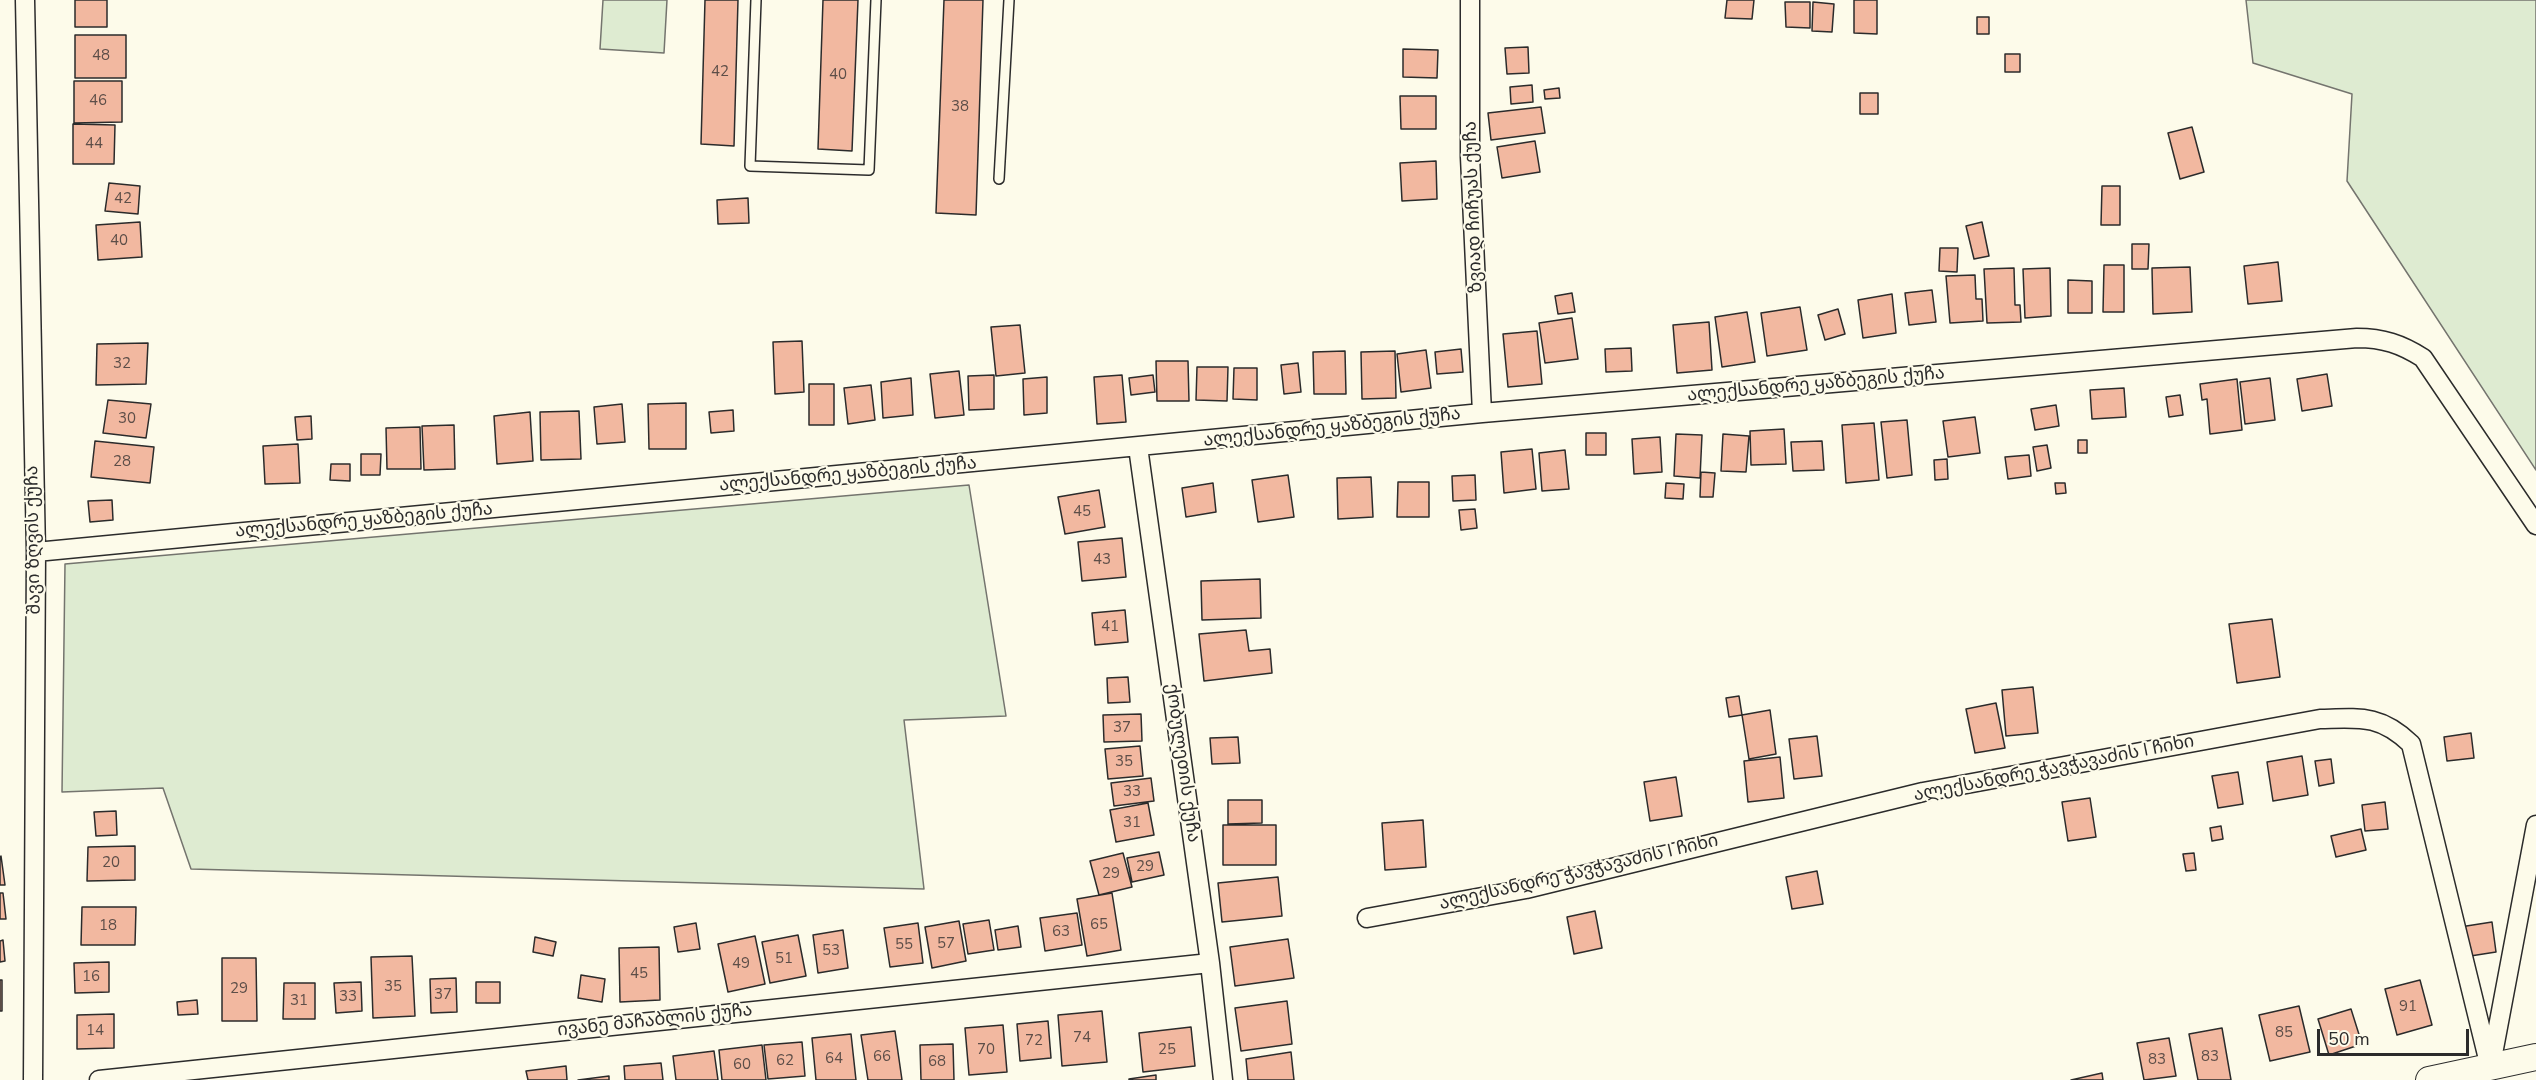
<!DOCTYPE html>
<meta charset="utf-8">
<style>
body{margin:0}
#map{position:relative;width:2536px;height:1080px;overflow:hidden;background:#fdfbea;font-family:"Nunito Sans",sans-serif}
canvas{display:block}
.scale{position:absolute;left:2317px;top:1029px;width:152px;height:27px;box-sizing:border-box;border:3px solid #2b2b2b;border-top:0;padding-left:8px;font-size:18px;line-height:21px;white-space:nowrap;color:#2b2b2b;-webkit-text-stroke:4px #fdfbea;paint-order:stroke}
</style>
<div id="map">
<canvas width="2536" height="1080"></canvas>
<div class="scale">50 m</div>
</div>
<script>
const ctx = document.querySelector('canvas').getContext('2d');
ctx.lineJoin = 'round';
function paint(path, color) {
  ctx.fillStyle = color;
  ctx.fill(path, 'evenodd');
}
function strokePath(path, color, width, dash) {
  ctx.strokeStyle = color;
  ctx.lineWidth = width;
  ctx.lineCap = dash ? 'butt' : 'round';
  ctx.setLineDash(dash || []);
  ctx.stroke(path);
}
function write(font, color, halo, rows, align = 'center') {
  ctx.font = font + ' "Nunito Sans","Noto Sans Georgian",sans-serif';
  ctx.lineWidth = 4.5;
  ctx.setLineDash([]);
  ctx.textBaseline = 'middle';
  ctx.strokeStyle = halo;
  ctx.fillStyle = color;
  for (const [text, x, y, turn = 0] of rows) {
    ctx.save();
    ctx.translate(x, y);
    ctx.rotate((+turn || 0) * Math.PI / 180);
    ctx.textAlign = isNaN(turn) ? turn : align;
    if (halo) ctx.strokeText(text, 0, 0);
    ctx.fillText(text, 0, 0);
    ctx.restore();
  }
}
const green = new Path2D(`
 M603,0H667L664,53L600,49Z
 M2246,0H2536V470L2347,181L2352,94L2253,63Z
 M969,485L1006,716L904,720L924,889L191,869L163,788L62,792L65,564Z`);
paint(green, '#deebd1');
strokePath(green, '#74746e', 1.5);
const building = new Path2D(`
 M75,0H107V27H75Z
 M705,0H738L734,146L701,144Z
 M823,0H858L852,151L818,149Z
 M944,0H983L976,215L936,213Z
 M1727,0H1754L1752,19L1725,18Z
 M1854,0H1877V34L1854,33Z
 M1785,2H1810V28L1786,27Z
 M1813,2L1834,4L1832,32L1812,31Z
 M1977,17H1989V34H1977Z
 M75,35H126V78H75Z
 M1528,47L1529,73L1507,74L1505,48Z
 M1403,49L1438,50L1437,78L1403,77Z
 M2005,54H2020V72H2005Z
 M74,81H122V122L74,123Z
 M1532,85L1533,102L1511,104L1510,87Z
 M1559,88L1560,98L1545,99L1544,90Z
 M1860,93H1878V114H1860Z
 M1400,96H1436V129H1401Z
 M1541,107L1545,133L1491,140L1488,113Z
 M73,124L115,125L114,164H73Z
 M2192,127L2204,172L2180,179L2168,133Z
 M1535,141L1540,172L1502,178L1497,147Z
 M1436,161L1437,199L1402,201L1400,163Z
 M109,183L140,186L138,214L105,211Z
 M2102,186H2120V225H2101Z
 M748,198L749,223L718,224L717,200Z
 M140,222L142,257L98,260L96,225Z
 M1982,222L1989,256L1974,259L1966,226Z
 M2132,244H2149L2148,269H2132Z
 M1940,248H1958L1957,272L1939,271Z
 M2278,262L2282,301L2248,304L2244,266Z
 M2104,265H2124V312H2103Z
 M2190,267L2192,312L2153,314L2152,268Z
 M2014,268L2015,305H2020L2021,322L1987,323L1984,269Z
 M2050,268L2051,316L2025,318L2023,269Z
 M1975,275L1976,299H1982L1983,321L1950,323L1946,276Z
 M2068,280L2092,281V313H2068Z
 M1932,290L1936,322L1909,325L1905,293Z
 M1572,293L1575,312L1558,314L1555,296Z
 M1892,294L1896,333L1863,338L1858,300Z
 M1800,307L1807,350L1767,356L1761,313Z
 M1838,309L1845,334L1825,340L1818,315Z
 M1747,312L1755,362L1722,367L1715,317Z
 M1572,318L1578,359L1545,363L1539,323Z
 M1709,322L1712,370L1677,373L1673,325Z
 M1020,325L1025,373L996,376L991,327Z
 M1537,331L1542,384L1508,387L1503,334Z
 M802,341L804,392L775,394L773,342Z
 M148,343L146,384L96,385L97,344Z
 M1631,348L1632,371L1606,372L1605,349Z
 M1461,349L1463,372L1437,374L1435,352Z
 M1426,350L1431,388L1401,392L1397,354Z
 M1345,351L1346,394H1314L1313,352Z
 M1395,351L1396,398L1362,399L1361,352Z
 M1156,361H1188L1189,401H1157Z
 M1298,363L1301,392L1284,394L1281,365Z
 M1197,367H1228L1227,401L1196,400Z
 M1234,368H1257V400L1233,399Z
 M959,371L964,415L935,418L930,374Z
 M2327,374L2332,406L2302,411L2297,379Z
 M994,375V409L969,410L968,376Z
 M1122,375L1126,422L1097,424L1094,377Z
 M1153,375L1155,392L1131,395L1129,378Z
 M1047,377V413L1024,415L1023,379Z
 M911,378L913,415L883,418L881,382Z
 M2270,378L2275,420L2245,424L2240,382Z
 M2237,379L2242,430L2210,434L2207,399L2202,400L2200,384Z
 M809,384H834V425H809Z
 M871,385L875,420L848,424L844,388Z
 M2124,388L2126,417L2092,419L2090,390Z
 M2180,395L2183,415L2169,417L2166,397Z
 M108,400L151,404L146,438L103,433Z
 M686,403V449H649L648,404Z
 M622,404L625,442L597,444L594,407Z
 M2056,405L2059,426L2035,430L2031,409Z
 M733,410L734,431L711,433L709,412Z
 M579,411L581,459L541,460L540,412Z
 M530,412L533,461L497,464L494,416Z
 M311,416L312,439L297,440L295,417Z
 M1975,417L1980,453L1948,457L1943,421Z
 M1907,420L1912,475L1887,478L1881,422Z
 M1874,423L1879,480L1846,483L1842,425Z
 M454,425L455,469L424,470L422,426Z
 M420,427L421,469H387L386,428Z
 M1784,429L1786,464L1751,465L1750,431Z
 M1586,433H1606V455H1586Z
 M1676,434L1702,435L1700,478L1674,476Z
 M1723,434L1749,436L1746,472L1721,471Z
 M1660,437L1662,472L1634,474L1632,439Z
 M2078,440H2087V453H2078Z
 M95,441L154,447L150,483L91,477Z
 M1822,441L1824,470L1793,471L1791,442Z
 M298,444L300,483L265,484L263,446Z
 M2047,445L2051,468L2037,471L2033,447Z
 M1532,449L1536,489L1504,493L1501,452Z
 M1565,450L1569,489L1542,491L1539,453Z
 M361,454H381L380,475H361Z
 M2029,455L2031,476L2008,479L2005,457Z
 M1947,459L1948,479L1935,480L1934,460Z
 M331,464H350V481L330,480Z
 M1701,472L1715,473L1713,497H1700Z
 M1288,475L1294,517L1258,522L1252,480Z
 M1475,475L1476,500L1453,501L1452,476Z
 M1371,477L1373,517L1338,519L1337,478Z
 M1398,482H1429V517H1397Z
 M1213,483L1216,512L1186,517L1182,488Z
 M1666,483L1684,484L1683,499L1665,498Z
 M2055,483H2065L2066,493L2056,494Z
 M1099,490L1105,527L1065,534L1058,497Z
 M112,500L113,520L90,522L88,501Z
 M1475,509L1477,528L1461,530L1459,510Z
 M1122,538L1126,577L1082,581L1078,542Z
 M1260,579L1261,618L1202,620L1201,581Z
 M1125,610L1128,642L1095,645L1092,613Z
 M2272,619L2280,677L2237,683L2229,624Z
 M1246,630L1249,651L1270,649L1272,673L1204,681L1199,634Z
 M1128,677L1130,702L1108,703L1107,678Z
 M2033,687L2038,733L2006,736L2002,690Z
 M1739,696L1742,715L1729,717L1726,698Z
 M1996,703L2005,748L1975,753L1966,709Z
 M1770,710L1776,754L1749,759L1742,715Z
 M1141,714L1142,741L1104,742L1103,715Z
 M2471,733L2474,758L2447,761L2444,737Z
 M1817,736L1822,776L1794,779L1789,739Z
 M1238,737L1240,763L1212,764L1210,738Z
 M1140,746L1143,776L1108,779L1105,749Z
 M2302,756L2308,795L2273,801L2267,762Z
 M1780,757L1784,798L1748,802L1744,761Z
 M2331,759L2334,783L2319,786L2315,761Z
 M2238,772L2243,804L2218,808L2212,776Z
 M1676,777L1682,816L1650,821L1644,782Z
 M1151,778L1154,801L1114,806L1111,783Z
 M2090,798L2096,837L2068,841L2062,802Z
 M1228,800H1262V823L1228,824Z
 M2385,802L2388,829L2365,831L2362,805Z
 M1148,803L1154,835L1116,842L1110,810Z
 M116,811L117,835L96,836L94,812Z
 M1423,820L1426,867L1385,870L1382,823Z
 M1223,825H1276V865H1223Z
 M2221,826L2223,839L2212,841L2210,828Z
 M2361,829L2366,850L2336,857L2331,836Z
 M135,846V880L87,881L88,847Z
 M1159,852L1164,875L1132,882L1127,858Z
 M1123,853L1132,887L1099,895L1090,861Z
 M2194,853L2196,870L2186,871L2183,854Z
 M1,856L5,885H0V857Z
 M1817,871L1823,904L1792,909L1786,877Z
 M1278,877L1282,916L1222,922L1218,883Z
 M0,893H3L6,919H0Z
 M1112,893L1121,950L1087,956L1077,899Z
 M82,907H136L135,945H81Z
 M1595,911L1602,948L1574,954L1567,917Z
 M1077,913L1082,945L1045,951L1040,918Z
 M989,920L994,950L968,954L963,924Z
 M959,921L966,961L932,968L925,927Z
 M2492,922L2496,952L2464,957L2460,927Z
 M696,923L700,949L678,952L674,927Z
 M918,923L923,963L890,967L884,928Z
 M1018,926L1021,947L998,950L995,930Z
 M843,930L848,968L818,973L813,935Z
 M798,935L806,976L770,983L762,942Z
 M755,936L765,984L728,992L718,944Z
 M535,937L556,942L553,956L533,952Z
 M1288,939L1294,978L1235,986L1230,947Z
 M3,940L5,961L0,962V941Z
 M659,947L660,1000L620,1002L619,948Z
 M412,956L415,1016L373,1018L371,957Z
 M222,958H256L257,1021H222Z
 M109,962V992L75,993L74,963Z
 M581,975L605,979L602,1002L578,998Z
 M456,978L457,1012L431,1013L430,979Z
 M0,980H2V1011H0Z
 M2420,980L2432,1025L2397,1035L2385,989Z
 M361,982L362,1011L336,1013L334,983Z
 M476,982H500V1003H476Z
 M284,983H315V1019H283Z
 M197,1000L198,1014L178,1015L177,1002Z
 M1287,1001L1292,1044L1241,1051L1235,1008Z
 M2299,1006L2310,1052L2270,1061L2259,1015Z
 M2351,1009L2362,1044L2329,1055L2318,1019Z
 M1102,1011L1107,1062L1062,1066L1058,1015Z
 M114,1014V1048L77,1049V1015Z
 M1048,1021L1051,1058L1020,1061L1017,1024Z
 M1003,1025L1007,1072L969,1075L965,1028Z
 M1191,1027L1195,1066L1143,1072L1139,1033Z
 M2222,1028L2231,1080H2198L2189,1034Z
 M895,1031L902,1080H868L861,1035Z
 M851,1034L856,1080H816L812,1038Z
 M2169,1038L2176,1076L2144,1080L2137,1043Z
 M802,1042L805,1076L768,1079L764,1045Z
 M953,1044L954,1080H921L920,1045Z
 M762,1045L766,1080H722L719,1050Z
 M714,1051L718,1080H676L673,1056Z
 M1291,1052L1294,1080H1248L1246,1059Z
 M661,1063L663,1080H625L624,1066Z
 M566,1066L567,1080H528L526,1071Z
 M2102,1073L2103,1080H2071Z
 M1156,1075V1080H1129V1079Z
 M609,1076V1080H578Z`);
paint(building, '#f2b8a0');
strokePath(building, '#2b2b2b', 1.5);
const lane = new Path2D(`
 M756,0L750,166L869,170L876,0
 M999,179L1009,0`);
const street = new Path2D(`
 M25,0L36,552L33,1080
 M1470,0V157L1482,413
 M1138,447L1210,963L1223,1080
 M36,552L1482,413L2357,338C2383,338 2401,344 2423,358L2536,525
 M1367,918L1526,889L1923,792L2320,719C2359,718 2380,714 2411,744L2490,1067
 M2492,1059L2536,825
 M99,1080L1210,963`);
const secondary = new Path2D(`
 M2429,1080L2536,1057`);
strokePath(lane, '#2b2b2b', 12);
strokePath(street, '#2b2b2b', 21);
strokePath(secondary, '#2b2b2b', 28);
strokePath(lane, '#fdfbea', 9);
strokePath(street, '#fdfbea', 18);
strokePath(secondary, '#fdfbea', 26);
write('15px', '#5d4e48', null, [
 ["48",101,56],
 ["42",720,72],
 ["40",838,75],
 ["46",98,101],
 ["38",960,107],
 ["44",94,144],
 ["42",123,199],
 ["40",119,241],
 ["32",122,364],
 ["30",127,419],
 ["28",122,462],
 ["45",1082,512],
 ["43",1102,560],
 ["41",1110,627],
 ["37",1122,728],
 ["35",1124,762],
 ["33",1132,792],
 ["31",1132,823],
 ["20",111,863],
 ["29",1145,867],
 ["29",1111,874],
 ["65",1099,925],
 ["18",108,926],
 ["63",1061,932],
 ["57",946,944],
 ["55",904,945],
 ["53",831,951],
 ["51",784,959],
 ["49",741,964],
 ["45",639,974],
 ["16",91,977],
 ["35",393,987],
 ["29",239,989],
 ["37",443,995],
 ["33",348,997],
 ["31",299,1001],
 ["91",2408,1007],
 ["14",95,1031],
 ["85",2284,1033],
 ["74",1082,1038],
 ["72",1034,1041],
 ["70",986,1050],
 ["25",1167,1050],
 ["66",882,1057],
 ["83",2210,1057],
 ["64",834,1059],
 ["83",2157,1060],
 ["62",785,1061],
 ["68",937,1062],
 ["60",742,1065]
]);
write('18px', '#2b2b2b', '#fdfbea', [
 ["ზვიად ჩიჩუას ქუჩა",1474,207,-92],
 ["ალექსანდრე ყაზბეგის ქუჩა",1816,385,-5],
 ["ალექსანდრე ყაზბეგის ქუჩა",1332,428,-6],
 ["ალექსანდრე ყაზბეგის ქუჩა",848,475,-5],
 ["ალექსანდრე ყაზბეგის ქუჩა",364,521,-5],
 ["შავი ზღვის ქუჩა",34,540,-91],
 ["ქობულეთის ქუჩა",1182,763,82],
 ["ალექსანდრე ჭავჭავაძის I ჩიხი",2054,769,-11],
 ["ალექსანდრე ჭავჭავაძის I ჩიხი",1579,873,-13],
 ["ივანე მაჩაბლის ქუჩა",655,1021,-6]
]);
</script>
